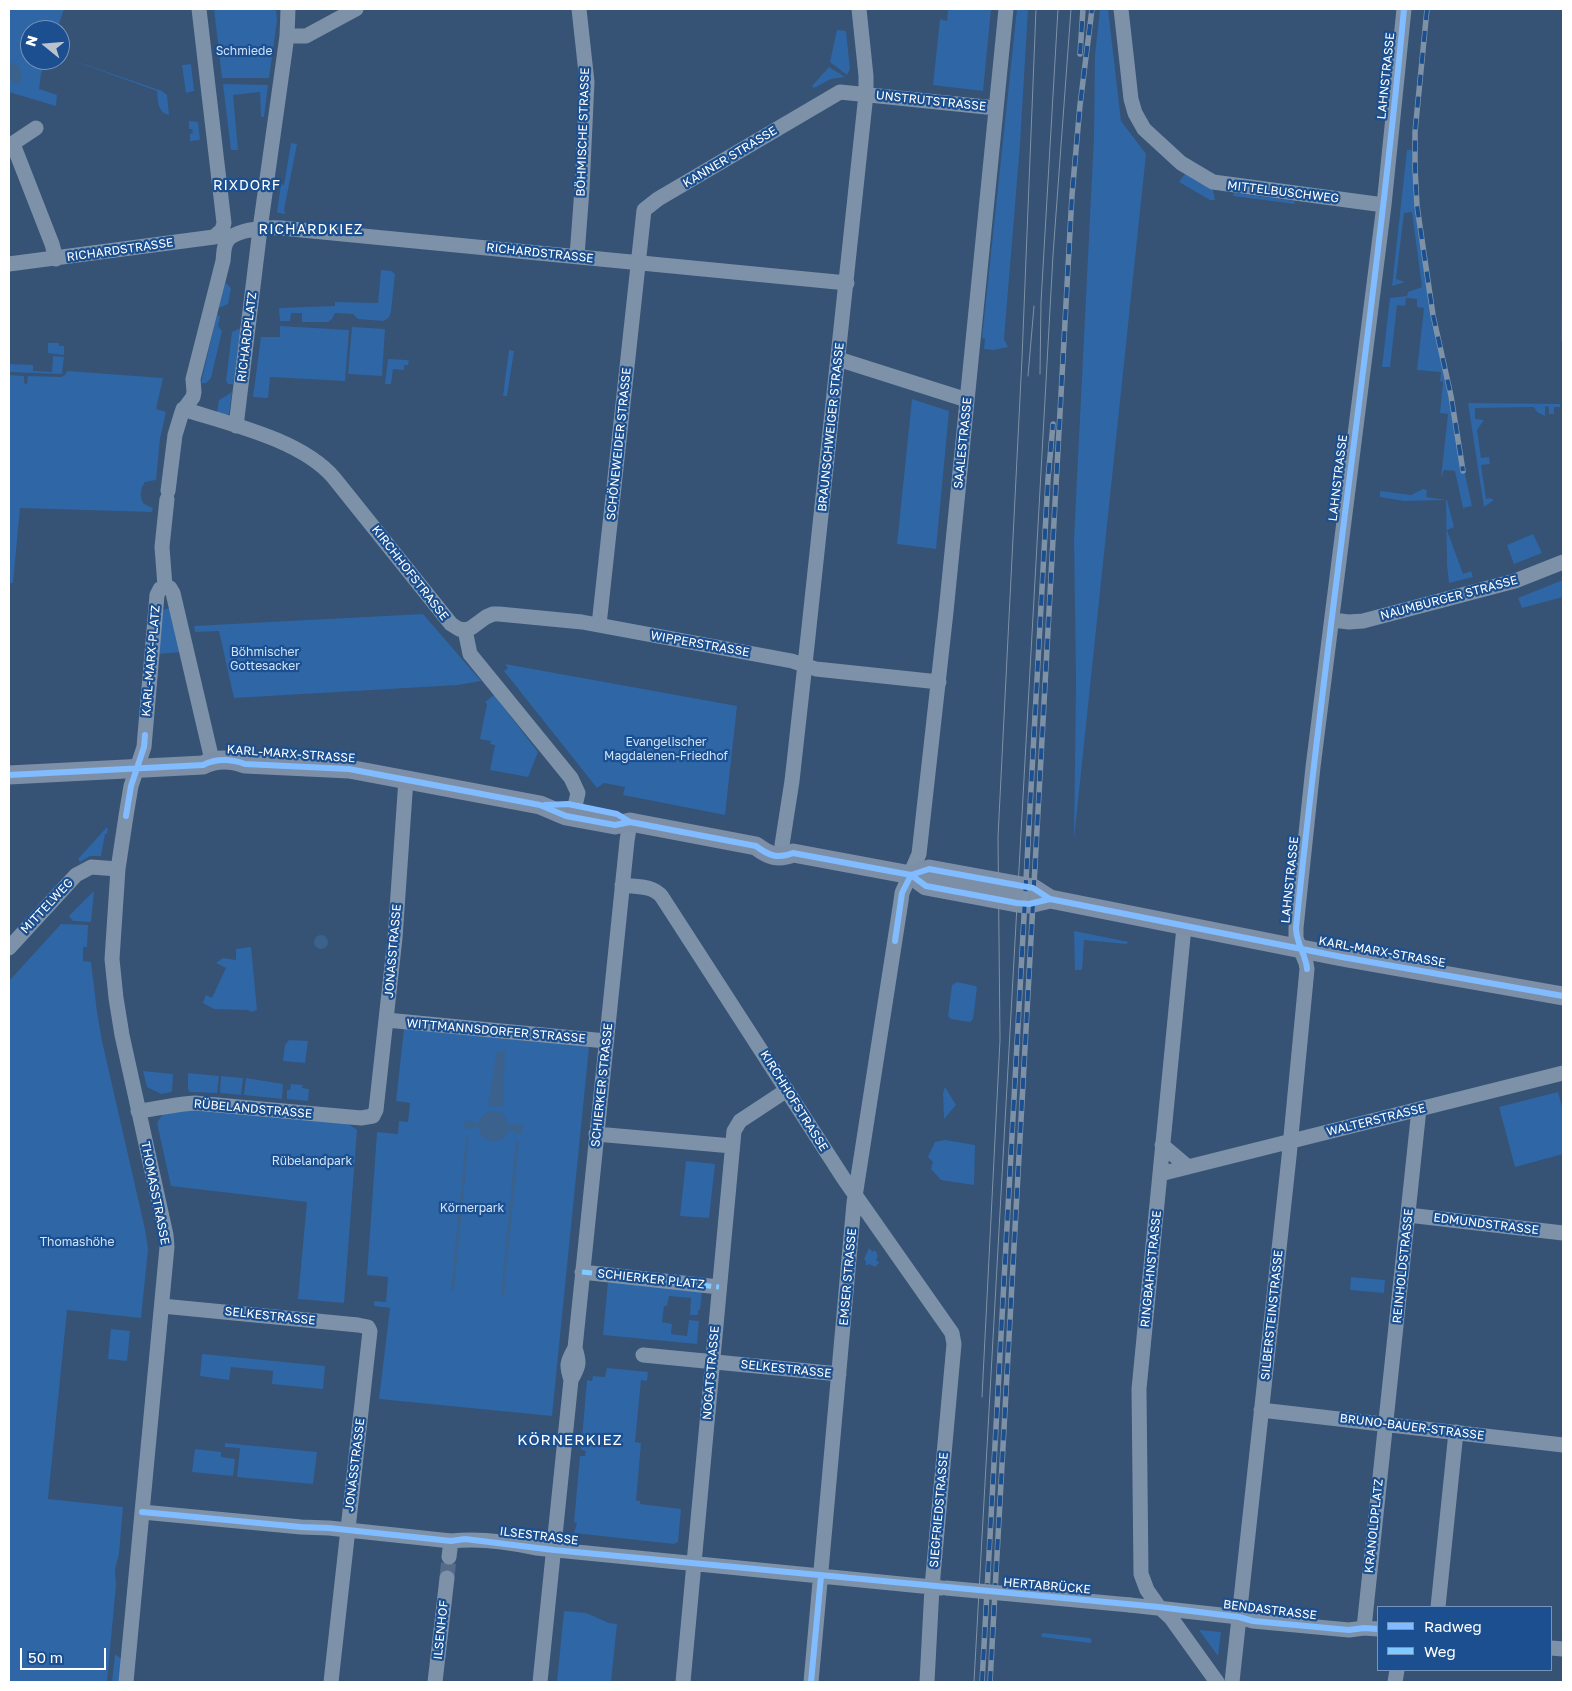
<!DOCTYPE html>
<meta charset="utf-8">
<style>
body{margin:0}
#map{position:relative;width:1572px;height:1691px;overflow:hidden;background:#365274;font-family:"Golos Text",sans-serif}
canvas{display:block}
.frame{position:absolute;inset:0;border:10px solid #fff;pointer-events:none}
.legend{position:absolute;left:1377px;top:1606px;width:175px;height:65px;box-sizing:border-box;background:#1b4f8f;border:1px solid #7695bc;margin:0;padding:6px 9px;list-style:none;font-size:15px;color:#fff}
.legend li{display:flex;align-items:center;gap:10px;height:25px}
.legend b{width:25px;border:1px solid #7695bc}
.north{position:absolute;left:20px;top:20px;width:50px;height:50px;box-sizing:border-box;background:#1b4f8f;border:1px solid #7695bc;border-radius:50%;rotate:287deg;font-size:14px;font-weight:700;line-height:20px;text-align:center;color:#fff}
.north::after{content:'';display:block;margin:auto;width:18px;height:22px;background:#b9c2ce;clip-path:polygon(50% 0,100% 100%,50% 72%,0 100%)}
.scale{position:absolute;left:20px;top:1648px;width:86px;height:22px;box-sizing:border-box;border:2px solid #fff;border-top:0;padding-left:6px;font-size:15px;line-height:18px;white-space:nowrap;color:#fff;-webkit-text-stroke:4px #1b4f8f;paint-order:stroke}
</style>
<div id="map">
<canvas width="1572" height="1691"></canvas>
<div class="frame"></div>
<ul class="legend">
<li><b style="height:6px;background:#80bcff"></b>Radweg</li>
<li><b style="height:6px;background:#80caff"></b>Weg</li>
</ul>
<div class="north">N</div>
<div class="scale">50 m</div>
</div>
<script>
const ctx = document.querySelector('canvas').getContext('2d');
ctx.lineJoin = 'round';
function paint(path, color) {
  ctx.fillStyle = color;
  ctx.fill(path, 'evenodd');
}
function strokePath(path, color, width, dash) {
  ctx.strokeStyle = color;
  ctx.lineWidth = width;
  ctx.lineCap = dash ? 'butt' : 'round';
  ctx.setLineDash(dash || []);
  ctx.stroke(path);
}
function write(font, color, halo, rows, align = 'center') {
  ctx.font = font + ' "Golos Text",sans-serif';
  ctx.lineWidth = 4.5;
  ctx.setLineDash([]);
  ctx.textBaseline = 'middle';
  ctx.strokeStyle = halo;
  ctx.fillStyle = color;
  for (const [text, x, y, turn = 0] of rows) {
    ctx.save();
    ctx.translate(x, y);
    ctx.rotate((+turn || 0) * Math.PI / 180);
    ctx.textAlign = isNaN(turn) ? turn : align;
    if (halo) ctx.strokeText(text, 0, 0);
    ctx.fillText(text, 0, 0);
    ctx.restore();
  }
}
paint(new Path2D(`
 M9,9H64L57,30H30V60H46L41,74L39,89L57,95L56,106L9,92Z
 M214,9H276L277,21L269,78H222Z
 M948,9H991L983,91L933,85L940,19L947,21Z
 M1017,9H1028L1020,145L1004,339L1008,347L994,350L984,349L985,339L982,338Z
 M1100,9H1108L1121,121L1146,154L1074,839L1076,683L1074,538L1094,136L1095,55Z
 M837,30L846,31L850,69L847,75L830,62Z
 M60,56L162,91L167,95L169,115C157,112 158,101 157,91Z
 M191,64L194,91L186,93L182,65Z
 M829,67L845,77L831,79L814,88L812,86Z
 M223,84L268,85L264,117H261L260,92L233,95L238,150H231Z
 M189,121L198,122L200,140L190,141V134L193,133L192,129H189Z
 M291,143L297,144L284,210L286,214L278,213L277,212L281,184L284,185Z
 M1407,150H1412C1418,271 1447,388 1472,506L1463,508L1455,471L1444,470L1441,478L1448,414L1440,413L1443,382L1440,381L1441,372L1417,370L1424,308L1417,307V299L1406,298L1405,306L1397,305L1390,367H1382L1390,298L1407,296L1408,292L1422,287L1412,212L1404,213L1396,279L1405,282L1392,286Z
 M1185,174L1213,190L1215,200H1210L1179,182Z
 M1563,189V341H1561Z
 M1234,193L1294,201L1295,204L1233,196Z
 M381,270L391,271L395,274L391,311C390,317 388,319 383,321L358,319L353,314L335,313L332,319L328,322H302V313H291L290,321H280L279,308L335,306V302L378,303Z
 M225,282L231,288L228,304L219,308Z
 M217,314L220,317L218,326L222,331L211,378L206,383H201Z
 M280,326L349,330L345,381L270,377L268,398L253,397L261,337H280Z
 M352,327L385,329L382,376L348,374Z
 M241,328L233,384H228L226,381L232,332Z
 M48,343H59V346H64V355L48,353Z
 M509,350L514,351L507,396H503Z
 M53,356L64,357L62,374L9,372V364L33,365V371L52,372Z
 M388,359L407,360L409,361L408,365H404V370L393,369L391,384H385Z
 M67,371L163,378L156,409L166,412L160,439L156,480L145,482C140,489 139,497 144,504L153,508L152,512L20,508L13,583H9V375L24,376V383L27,384L28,376L61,377L65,375Z
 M232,392L229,414L227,415L217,412L219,400Z
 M912,399L949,411L936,549L897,544Z
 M1468,403L1560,404V407H1554V414H1549V407L1545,406V416L1537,412L1534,407L1475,408V419L1484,420L1477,430L1481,458L1489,457L1490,464L1481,465L1486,499L1490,498L1494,500L1484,507Z
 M1423,489L1427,490L1426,497L1447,500L1454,527L1447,530L1463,574L1471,571L1473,577L1449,583L1447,565L1446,500L1404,501L1380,497V491L1411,495Z
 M1533,534L1542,553L1514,564L1507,545Z
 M1563,580V597L1522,608L1518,598Z
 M169,608L171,610L182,652L158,654L163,610Z
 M423,614L481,681L458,685L234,698L219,631L195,632L194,626Z
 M505,664L737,706L725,815L623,795L625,787L604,783L597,788L504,671L508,668Z
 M494,695L538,752L528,777L490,770L495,745L490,744L491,741L480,739L487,704L485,702Z
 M106,828H108L107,834H105L101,856H90L80,862L78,859Z
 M94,891L91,922L73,921L69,916Z
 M61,924L88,925L87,947H83V961L91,962L97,1012L102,1041L145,1229L148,1249L141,1318L67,1310L48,1499L123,1507L119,1554L115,1569L116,1585L107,1682H9V981Z
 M1074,931L1129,942L1126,944L1084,940L1082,970H1075Z
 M251,947L257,1010L251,1012L248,1010L214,1009L203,1003L206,995L212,998L226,968L216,963L223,958L236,960V949Z
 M957,982L975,986L977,988L973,1019L970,1022L951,1019L948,1016L952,985Z
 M404,1029L589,1047L552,1416L379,1399L390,1308L374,1306V1301L386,1302L388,1277L367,1275L377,1132L398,1134L399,1121L408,1122L410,1103L396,1101Z
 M289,1040L308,1041L305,1063L283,1061L285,1045Z
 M143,1071L173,1074L172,1092L161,1094L147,1087Z
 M188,1073L219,1076L217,1093L190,1092L188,1089Z
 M221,1076L243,1078L241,1095L220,1093Z
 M246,1078L283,1084L282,1099L244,1095Z
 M291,1084L303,1085L302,1088L309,1089L308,1101L287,1099V1090H290Z
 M945,1087L956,1105L944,1119L943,1093Z
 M1558,1092L1563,1111V1154L1515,1167L1499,1107Z
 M181,1109L347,1123L357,1130L344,1303L298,1299L307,1202L171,1186L157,1123L164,1112Z
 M945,1140L975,1145L974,1185L941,1180L931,1169L933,1162L928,1157L935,1142Z
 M686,1161L715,1164L709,1218L680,1216Z
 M869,1248L873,1252L875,1250L878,1256L876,1260L880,1263L877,1264L876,1267L869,1264L866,1266V1261L864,1259Z
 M1351,1277L1385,1280L1384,1293L1350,1290Z
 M608,1281L702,1291L700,1310H698V1315H690L691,1298L669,1296L667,1306H664L662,1322L672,1324L671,1334L687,1336L689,1320L699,1321L697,1344L603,1335Z
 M111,1329L130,1331L127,1361L108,1359Z
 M202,1354L325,1366L323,1389L272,1384L273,1371L231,1367L229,1380L200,1376Z
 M607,1368L648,1372L647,1381L641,1380L635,1442L641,1443L636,1501H640V1504L681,1509L678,1542L674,1544L574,1533L577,1523L574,1522L580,1456H585L586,1451L581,1450L587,1380L592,1381L593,1376L605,1377Z
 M225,1443L317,1452L313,1484L237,1477L240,1448L225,1447Z
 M195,1449L221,1452V1457L235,1459L233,1476L192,1472Z
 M564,1611L586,1613L609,1623L617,1624L611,1682H557Z
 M1199,1630L1221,1632L1218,1656Z
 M1043,1633L1090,1638L1092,1641L1090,1643L1042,1637L1041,1635Z
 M115,1654L123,1660L121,1682H112Z`), '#2f66a5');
paint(new Path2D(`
 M13,62C20,65 22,73 22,81L19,84H14L9,78V65Z
 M314 942a7 7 0 1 1 14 0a7 7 0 1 1-14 0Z
 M497,1051H505L503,1107L488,1106Z
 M490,1111C500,1110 507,1115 509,1126H514V1124L523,1125L522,1134L514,1133V1131L509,1130L503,1139L492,1142L482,1137L478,1127H473L472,1129L464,1128L465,1120L478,1123L483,1115Z
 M466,1137H469L454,1291L451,1290Z
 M516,1141L519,1142L504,1295H501Z`), '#3b618d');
strokePath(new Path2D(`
 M447,1578L449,1557`), '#546c89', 15, [15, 8]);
strokePath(new Path2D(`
 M1121,9L1131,99L1135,113L1144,129L1181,163L1213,182L1384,205
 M287,36H306L356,9
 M13,144L52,244L56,259
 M9,146L36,128
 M577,256L582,189L587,82L579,9
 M9,264L214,237L222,230L224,223L199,9
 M838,359L967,400
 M183,409C230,424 302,440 334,478L451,624L459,629L465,630
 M236,426L260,229L287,36L288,9
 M168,491L175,435L182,412L193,397L194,392L193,379L223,261C224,254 223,247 227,241C235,229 268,227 281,228L847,283
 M165,586L170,588L173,593L212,760
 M165,586L162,547L167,499
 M1332,620L1349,622L1363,621L1515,581L1563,562
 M599,625L644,210L658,199L840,92L996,108
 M465,630L471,628L486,617L493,614H499L582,622L792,661L816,669L939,682
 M465,630L470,654L571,778L578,793L575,806
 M782,845L792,781L807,646L866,94V76L859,9
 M622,885C636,887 653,885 662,897L844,1179L952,1333L954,1344L932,1587L927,1682
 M1184,927L1139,1389L1141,1574L1147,1590L1159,1607L1171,1618L1217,1682
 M9,948L76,875L91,867L118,869
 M386,1020L606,1041
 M138,1111C158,1109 176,1104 195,1103L361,1118L373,1116L376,1110L395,938L406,779
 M596,1134L732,1146
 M1162,1145L1188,1167
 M1160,1174L1563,1073
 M1408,1215L1563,1233
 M582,1272L719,1287
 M162,1306L358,1325L368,1327L370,1331L331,1682
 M643,1355L839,1374
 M571,1380C566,1365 567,1362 575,1348L627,841L630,822
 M1261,1410L1563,1445
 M142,1512L301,1527L329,1528L451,1541C478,1538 509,1542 536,1548L942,1588
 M449,1557L451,1541
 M1130,1605L1239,1617L1253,1621L1349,1630L1364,1628L1378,1629
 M1438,1607L1456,1432
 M1364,1628L1419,1109
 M1551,1648L1563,1649
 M126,1682L167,1247L166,1235L122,1035L116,998L112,959L118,869L126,816L131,786L144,747L157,595L160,589L165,586
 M435,1682L447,1578
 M540,1682L571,1380C579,1366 580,1363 575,1348
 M683,1682L734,1131L740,1121L787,1090
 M811,1682L854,1203L901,901L902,893L919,854L946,612L1006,9
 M1232,1682L1289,1157L1307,969L1306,963L1296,938V928L1313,767L1384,205L1404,9
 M1395,1682L1397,1670`), '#7d92a8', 15);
strokePath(new Path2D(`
 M9,775L203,765C217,758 231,759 245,764L349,769L540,805L566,816L615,825L630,822L756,846C769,856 778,859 793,853L911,875L926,886L1017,903L1029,904L1050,899
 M911,875L929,869L1033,888L1050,899L1342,957L1563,996`), '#7d8ea7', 19);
strokePath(new Path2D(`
 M1040,374L1041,302L1058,9
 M1028,376L1034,306
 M982,1397L1000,1040L998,837L1022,358L1036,9
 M974,1682L1053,255L1071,9`), '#7e92a7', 1);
const rail = new Path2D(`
 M1427,9L1415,132V168L1417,206L1433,315L1451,396L1463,471
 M1080,54L1083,9
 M982,1682L1048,479L1053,424
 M990,1682L1072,195L1080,105L1092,9`);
strokePath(rail, '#7e92a7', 5.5);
strokePath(rail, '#1b4f8f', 4, [11]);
strokePath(new Path2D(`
 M946,1588L1130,1605`), '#7d92a8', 15);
strokePath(new Path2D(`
 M582,1272L719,1287`), '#80caff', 5, [10, 5]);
strokePath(new Path2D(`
 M9,775L203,765C217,758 231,759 245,764L349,769L540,805L566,816L615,825L630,822L756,846C769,856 778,859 793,853L911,875L926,886L1017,903L1029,904L1050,899
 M545,805L568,804L617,814L630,822
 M126,816L131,786L144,747L145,735
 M911,875L929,869L1033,888L1050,899L1342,957L1563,996
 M895,941L902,893L911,875
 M1307,969C1306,955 1296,943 1296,928C1327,621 1375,316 1404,9
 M142,1512L301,1527L329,1528L451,1541L465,1539L554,1550L1159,1607L1239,1617L1253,1621L1349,1630L1364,1628L1378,1629
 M811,1682L821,1576`), '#80bcff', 6);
write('12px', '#cfe3fa', '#1b4f8f', [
 ["Schmiede",244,51],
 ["Böhmischer",265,652],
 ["Gottesacker",265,666],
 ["Evangelischer",666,742],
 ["Magdalenen-Friedhof",666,756],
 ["Rübelandpark",312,1161],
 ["Körnerpark",472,1208],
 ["Thomashöhe",77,1242]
]);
write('12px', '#fff', '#1b4f8f', [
 ["LAHNSTRASSE",1386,76,-84],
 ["UNSTRUTSTRASSE",931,101,6],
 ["BÖHMISCHE STRASSE",583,132,-88],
 ["KANNER STRASSE",730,157,-31],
 ["MITTELBUSCHWEG",1283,192,7],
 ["RICHARDSTRASSE",120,250,-8],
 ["RICHARDSTRASSE",540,253,6],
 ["RICHARDPLATZ",247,337,-83],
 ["BRAUNSCHWEIGER STRASSE",831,427,-84],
 ["SAALESTRASSE",963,443,-84],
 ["SCHÖNEWEIDER STRASSE",619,444,-84],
 ["LAHNSTRASSE",1338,478,-83],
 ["KIRCHHOFSTRASSE",410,573,52],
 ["NAUMBURGER STRASSE",1449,598,-15],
 ["WIPPERSTRASSE",700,644,10],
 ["KARL-MARX-PLATZ",151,661,-85],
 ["KARL-MARX-STRASSE",291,754,4],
 ["LAHNSTRASSE",1290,880,-84],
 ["MITTELWEG",47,906,-47],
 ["JONASSTRASSE",393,951,-85],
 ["KARL-MARX-STRASSE",1382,952,10],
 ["WITTMANNSDORFER STRASSE",496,1031,5],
 ["SCHIERKER STRASSE",602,1085,-84],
 ["KIRCHHOFSTRASSE",794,1101,58],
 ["RÜBELANDSTRASSE",253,1109,5],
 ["WALTERSTRASSE",1376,1120,-14],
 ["THOMASSTRASSE",155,1193,79],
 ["EDMUNDSTRASSE",1486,1224,7],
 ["REINHOLDSTRASSE",1403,1266,-84],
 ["RINGBAHNSTRASSE",1151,1269,-84],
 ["EMSER STRASSE",848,1277,-85],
 ["SCHIERKER PLATZ",651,1279,6],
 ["SILBERSTEINSTRASSE",1272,1315,-84],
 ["SELKESTRASSE",270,1316,6],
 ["SELKESTRASSE",786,1369,6],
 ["NOGATSTRASSE",711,1373,-85],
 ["BRUNO-BAUER-STRASSE",1412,1427,7],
 ["JONASSTRASSE",355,1465,-83],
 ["SIEGFRIEDSTRASSE",939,1510,-85],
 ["KRANOLDPLATZ",1374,1526,-84],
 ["ILSESTRASSE",539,1536,7],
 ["HERTABRÜCKE",1047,1586,5],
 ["BENDASTRASSE",1270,1610,7],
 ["ILSENHOF",441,1630,-84]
]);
ctx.letterSpacing = '1px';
write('14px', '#fff', '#1b4f8f', [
 ["RIXDORF",247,186],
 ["RICHARDKIEZ",311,230]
]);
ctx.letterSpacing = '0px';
ctx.letterSpacing = '1px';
write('15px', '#fff', '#1b4f8f', [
 ["KÖRNERKIEZ",570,1440]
]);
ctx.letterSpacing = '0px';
</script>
